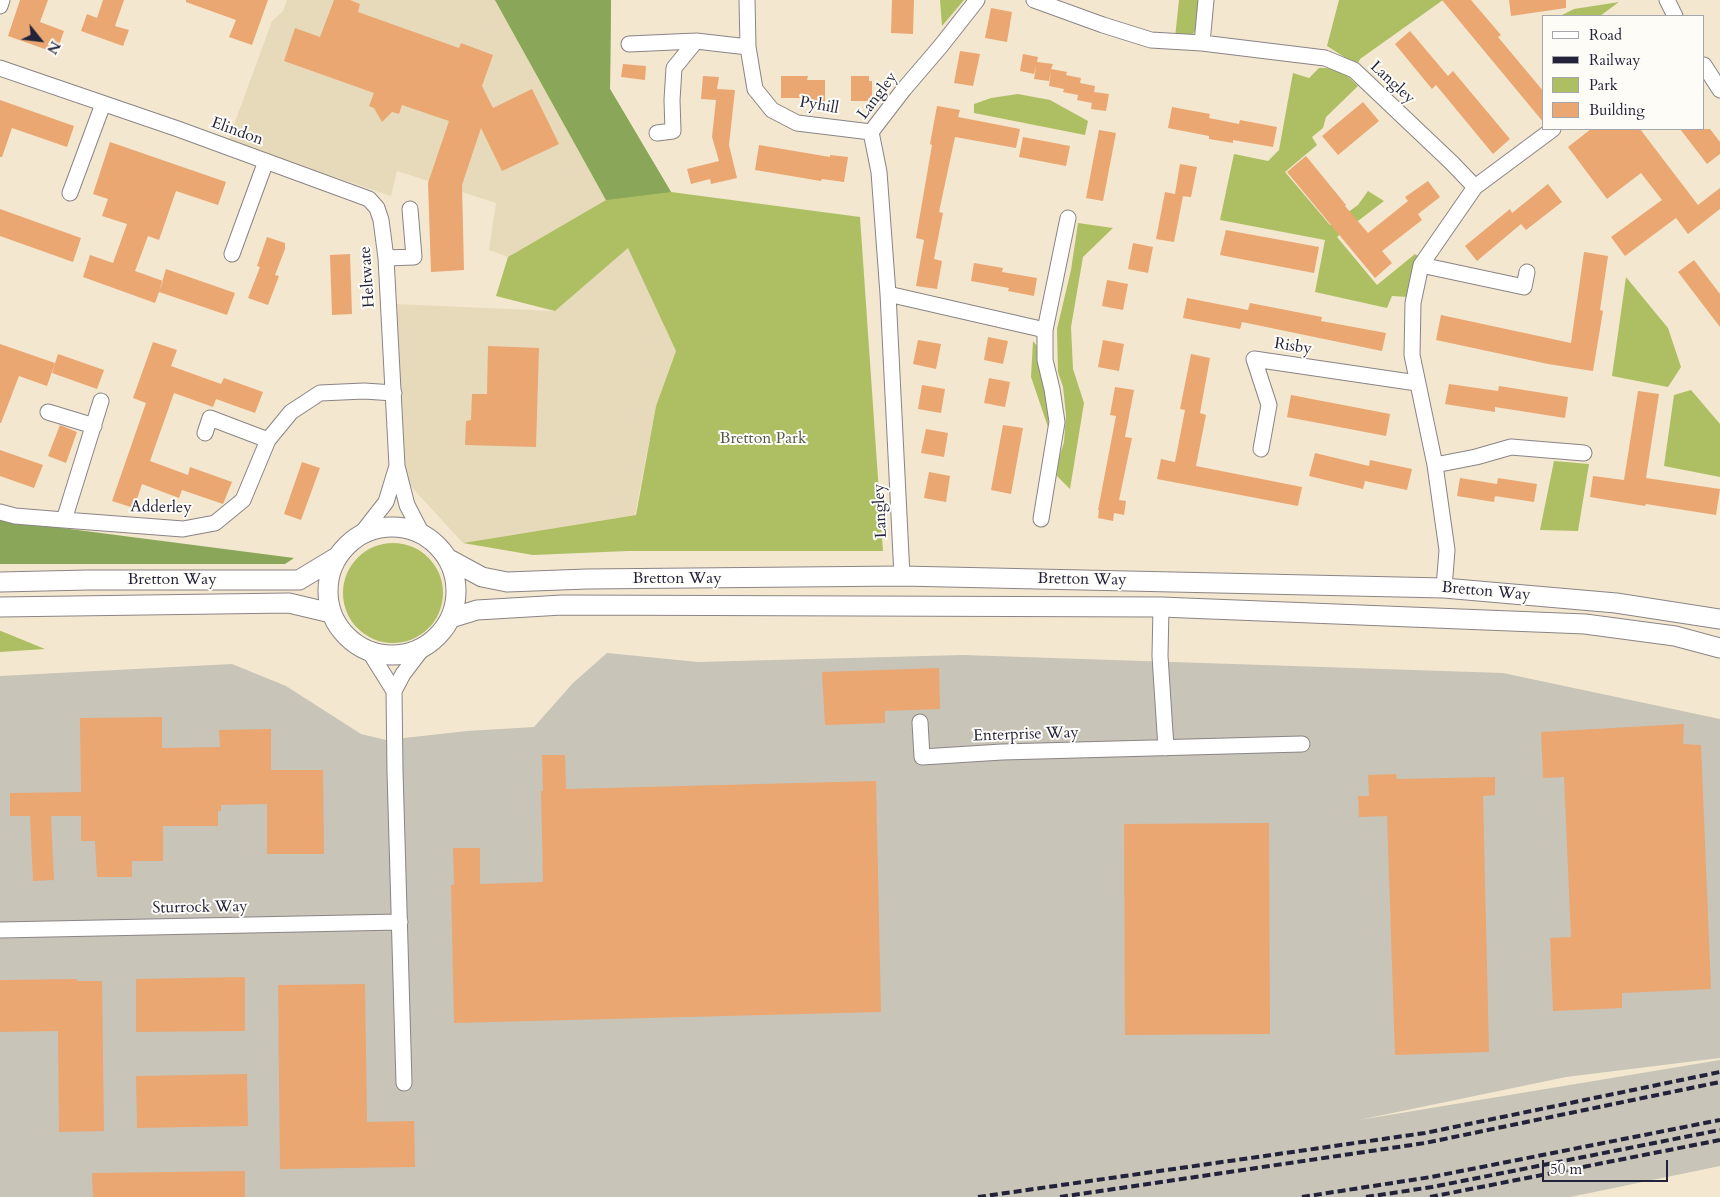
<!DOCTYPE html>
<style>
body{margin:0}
#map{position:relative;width:1720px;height:1197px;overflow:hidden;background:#f3e7cf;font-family:Cardo,serif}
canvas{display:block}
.legend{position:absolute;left:1542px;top:15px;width:162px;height:115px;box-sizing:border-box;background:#fdfcf7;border:1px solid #a5a5ac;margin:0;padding:6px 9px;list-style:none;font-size:15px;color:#22223b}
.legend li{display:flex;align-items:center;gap:10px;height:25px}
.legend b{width:25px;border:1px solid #a5a5ac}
.north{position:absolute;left:15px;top:15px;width:50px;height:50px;-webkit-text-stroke:4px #fdfcf7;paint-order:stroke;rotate:119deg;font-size:14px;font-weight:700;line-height:20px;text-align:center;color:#22223b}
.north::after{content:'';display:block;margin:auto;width:18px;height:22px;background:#22223b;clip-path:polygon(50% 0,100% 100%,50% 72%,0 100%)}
.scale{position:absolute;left:1542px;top:1160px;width:126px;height:22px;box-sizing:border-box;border:2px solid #22223b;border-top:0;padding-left:6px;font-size:15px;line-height:18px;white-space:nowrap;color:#22223b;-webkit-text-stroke:4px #fdfcf7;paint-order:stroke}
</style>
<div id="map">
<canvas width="1720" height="1197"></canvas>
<ul class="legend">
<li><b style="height:6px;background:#fff"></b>Road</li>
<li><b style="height:6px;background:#22223b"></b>Railway</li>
<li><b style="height:14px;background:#adbf62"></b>Park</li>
<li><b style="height:14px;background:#eaa772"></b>Building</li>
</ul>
<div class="north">N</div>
<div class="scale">50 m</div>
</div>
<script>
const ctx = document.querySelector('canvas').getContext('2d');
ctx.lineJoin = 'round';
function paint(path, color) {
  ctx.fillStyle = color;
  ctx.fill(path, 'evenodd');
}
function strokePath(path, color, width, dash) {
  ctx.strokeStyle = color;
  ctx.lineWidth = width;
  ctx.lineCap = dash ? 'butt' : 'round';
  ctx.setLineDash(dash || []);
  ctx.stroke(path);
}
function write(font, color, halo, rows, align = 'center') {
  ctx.font = font + ' Cardo,serif';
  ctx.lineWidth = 4;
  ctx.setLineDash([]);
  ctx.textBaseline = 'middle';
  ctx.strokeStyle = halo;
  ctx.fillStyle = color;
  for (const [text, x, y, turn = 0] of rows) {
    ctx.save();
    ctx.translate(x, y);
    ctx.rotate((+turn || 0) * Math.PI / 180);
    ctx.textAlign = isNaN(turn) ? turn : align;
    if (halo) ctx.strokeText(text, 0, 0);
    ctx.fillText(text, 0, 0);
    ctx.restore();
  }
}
paint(new Path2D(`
 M287,0H495L606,200L508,257L489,250L496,203L397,171L391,196L228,141L272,21L283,11Z
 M628,247L676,351L656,406L635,515L463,543L406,481L395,304L555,311Z`), '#e7daba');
paint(new Path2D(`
 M607,653L698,662L963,655L1503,673L1720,719V1058L1566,1077L1359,1120L1720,1060V1166L1570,1197H0V676L232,664L286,686L361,734L386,740L467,731L534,727L573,683Z`), '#c8c4b8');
paint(new Path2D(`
 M495,0H611L610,89L671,192L860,217L883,551H628L533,555L463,543L636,515L656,406L676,351L628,248L555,311L496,296L508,257L606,200Z
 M940,0H964L942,26Z
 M1179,0H1201C1200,20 1202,39 1175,38Z
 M1339,0H1443L1360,59L1357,65L1327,46Z
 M1619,2L1600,16H1560L1574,9Z
 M1319,68C1342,68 1342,71 1358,86L1326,117L1323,128L1312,137L1317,145L1285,172L1330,225L1358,205L1368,191L1384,201L1337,237L1377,285L1415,254L1419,257L1407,297L1392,296L1387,308L1315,292L1325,240L1220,220L1234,154L1268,161L1279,150L1293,73L1309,78Z
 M1018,94L1050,100L1088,121L1085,135L974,113V104L991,98Z
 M1078,223L1113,228L1083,257L1071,327L1073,369L1084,403L1070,489L1057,476L1058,462L1064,442L1066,415L1063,387L1058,372L1057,329L1071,270Z
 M1626,277L1668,328L1681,367L1668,387L1612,376Z
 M1033,341L1037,346L1050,399L1048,427L1031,377Z
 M1691,390L1720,424V477L1664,466L1674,395Z
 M1554,461L1589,464L1578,531L1540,530Z
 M343 593a50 50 0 1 1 100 0a50 50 0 1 1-100 0Z
 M0,631H1L45,649L0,652Z`), '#adbf62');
paint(new Path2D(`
 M495,0H611L610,89L671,192L606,200Z
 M0,520L294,558L285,564H0Z`), '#8aa658');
paint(new Path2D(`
 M20,0H48L40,22L64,31L56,53L8,36Z
 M103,0H124L115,26L129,30L123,46L81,31L87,14L97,18Z
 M186,0H268L252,45L229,37L236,20L186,2Z
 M334,0H350L360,4L358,12L459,48L461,43L493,55L482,86L493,108L532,89L559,144L502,171L481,128L462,185L464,270L431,272L428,183L449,121L402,105L399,114L392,112L382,122L374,108L369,106L374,93L284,61L295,28L320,37Z
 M892,0H914L913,34L891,33Z
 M1442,0H1471L1501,35L1498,37L1544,92V123Z
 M1509,0H1566V8L1511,16Z
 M991,8L1012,12L1007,42L985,38Z
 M1410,31L1448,76L1453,71L1510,139L1493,154L1436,85L1432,89L1395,44Z
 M960,51L980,54L973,86L954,83Z
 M1023,54L1038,57L1037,62L1053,64L1051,69L1067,72L1066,75L1081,78L1080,83L1095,86L1094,92L1109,94L1106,111L1091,109L1093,96L1092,103L1077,100L1078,95L1063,92L1064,89L1049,86L1051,71L1049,81L1034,79L1036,66L1034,74L1020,71Z
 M623,64L646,66L645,80L621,77Z
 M703,76L719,77L717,89L735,90L729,145L737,178L711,184L710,179L691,184L687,169L719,161L712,137L716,100L701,99Z
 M781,76H808L807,80H825V103L808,104V98H781Z
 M851,76H869V81H872V101H851Z
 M0,100L74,126L67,147L12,128L2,157H0Z
 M1363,102L1379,121L1338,155L1322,136Z
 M937,106L960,110L958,117L1020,129L1016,148L955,137L939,212L943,213L934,259L942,261L937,289L916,286L924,240L916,238L932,145L930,144Z
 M1172,107L1210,114L1209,118L1239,124L1240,120L1277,127L1273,147L1233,140V143L1209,139V136L1168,128Z
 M1591,129H1640L1698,205L1720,188V209L1688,234L1676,218L1625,256L1611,237L1662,200L1641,173L1607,199L1568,147Z
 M1680,129H1710L1720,142V154L1707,164Z
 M1099,130L1116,133L1103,201L1086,198Z
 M1023,137L1070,146L1066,166L1019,157Z
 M110,142L226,182L218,205L176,191L159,240L148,236L135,271L163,281L155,303L83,277L90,255L113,263L127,224L102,216L108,199L93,194Z
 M759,145L830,157V155L848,157L844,182L822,179L821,181L755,170Z
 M1306,156L1346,205L1345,206L1368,233L1408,201L1405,197L1428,181L1440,197L1418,214L1422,220L1382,251L1392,263L1375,278L1287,172Z
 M1180,164L1197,167L1191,197L1181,196H1183L1174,242L1156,239L1165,192L1175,194Z
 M1548,184L1562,202L1526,230L1521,224L1477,261L1465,246L1510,209L1512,213Z
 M0,209L81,238L73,262L0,236Z
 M1226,230L1319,247L1314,273L1220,255Z
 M267,237L285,243V249L275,275L279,276L268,305L248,298L260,267L257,266Z
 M1133,243L1153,247L1148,273L1128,269Z
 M1584,252L1608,256L1600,310L1603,311L1593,371L1548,364L1436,340L1441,315L1571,343Z
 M350,254L352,314L332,315L330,255Z
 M1694,260L1720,294V327L1678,272Z
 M974,263L1003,268L1002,272L1037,278L1034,296L1008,291L1009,288L971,281Z
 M166,269L235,293L227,315L159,292Z
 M1107,280L1128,284L1123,310L1102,306Z
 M1187,298L1248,310L1250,303L1322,317L1321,321L1386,333L1382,351L1242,322L1240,329L1183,318Z
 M988,337L1008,341L1003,364L984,360Z
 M918,340L941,344L936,369L913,364Z
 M1103,340L1124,344L1119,371L1098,367Z
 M153,342L177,350L171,366L221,384L224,378L263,392L255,413L216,399L213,407L174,393L150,461L188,475L190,467L232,482L223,504L182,490L179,498L142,484L134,508L112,501L146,403L133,398Z
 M0,344L55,363L47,386L19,376L1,423H0Z
 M488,346L539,348L536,447L465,445L466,421L471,420L472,394H487Z
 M58,354L104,370L97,389L52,373Z
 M1191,354L1210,358L1200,413L1206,415L1196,466L1302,487L1298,506L1157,479L1161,459L1175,462L1185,410L1180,409Z
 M989,378L1010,382L1005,407L984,403Z
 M1449,384L1498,391L1499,386L1568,397L1565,418L1495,407V412L1445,404Z
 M922,385L945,389L941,413L918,409Z
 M1115,387L1134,390L1125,437L1132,438L1119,500L1126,501L1124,515L1114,513L1113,521L1098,518L1099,510H1098L1116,416L1110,415Z
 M1638,391L1659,394L1646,478L1720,489L1716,515L1646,504L1645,506L1590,497L1593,476L1624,480Z
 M1291,395L1390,414L1386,436L1287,417Z
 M60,425L77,432L66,463L48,456Z
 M1003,425L1023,428L1011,494L991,490Z
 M926,429L948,433L944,457L921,453Z
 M0,450L43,465L34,488L0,476Z
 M1315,453L1369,466L1370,460L1412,469L1407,490L1365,481L1363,489L1309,476Z
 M302,462L320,468L301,520L284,514Z
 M929,472L950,476L946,502L924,498Z
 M1460,478L1497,484L1494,502L1457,496Z
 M1498,478L1537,484L1534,502L1495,496Z
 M939,668L940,709L885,711V723L825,725L822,672Z
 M162,717V748L220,747L219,730L271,729V770H323L324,854H267V804L221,805V811H218V826H163V861H132V877H97L95,841H81V816H51L54,880L33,881L30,816H10V793L81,792L80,718Z
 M1684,724L1683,744L1701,745L1711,989L1622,993V1008L1553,1011L1550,938L1571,937L1564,777L1543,778L1541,732Z
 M542,755H565L566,789L876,781L881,1012L454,1023L451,885H454L453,848H480V884L543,882L541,791H543Z
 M1396,774L1397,779L1495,777V795L1483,796L1489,1052L1395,1055L1387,816L1359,817L1358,796H1369L1368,775Z
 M1269,823L1270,1034L1125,1035L1124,824Z
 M245,977V1031L136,1032V979Z
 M77,979V981H102L104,1131L59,1132L58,1031L0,1032V980Z
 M365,984L367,1122L414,1121L415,1167L280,1169L278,985Z
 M247,1074L248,1126L137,1128L136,1076Z
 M245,1171V1197H93L92,1173Z`), '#eaa772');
const minor = new Path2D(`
 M747,0L748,47L755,89L772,110L797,123L871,132
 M1034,0L1103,25L1151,40L1202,43L1325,58L1354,70L1452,163L1475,187
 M1667,0L1675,16
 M0,6L2,0
 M1202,43L1206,0
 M629,44L696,41L748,47
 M1704,65L1720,90
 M0,68L178,129L369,199L377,208L381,220L386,258L397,466L407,505L422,534
 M657,133L673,131L672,100L674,68L696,41
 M70,193L103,104
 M232,254L266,161
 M386,258L414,257L410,209
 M1421,265L1524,287L1527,272
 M888,294L1045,330
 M48,412L94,426
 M205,433L210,418L268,440
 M1261,449L1269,405L1254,359L1417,383
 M1435,465L1476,457L1511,447L1584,453
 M0,512L15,516L64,520L183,529L215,523L243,500L268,440L291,412L320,393L364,391L394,393
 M1041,519L1057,422L1052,389L1045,360V330L1068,218
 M64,520L101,401
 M361,534L386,502L397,466
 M902,576L888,294L879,172L871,132L904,89L940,47L977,0
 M1444,588L1447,550L1435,465L1412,355L1413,303L1421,265L1475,187L1553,129
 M1161,607L1160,656L1166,748
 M369,651L394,691
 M920,722L922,757L1002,752L1302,744
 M0,930L400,922
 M404,1083L395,771L394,691L403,674L425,645`);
const tertiary = new Path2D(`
 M328 591a64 64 0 1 1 128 0a64 64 0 1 1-128 0Z
 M447,558L482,577L507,582L587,579L902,576L1444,588L1616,603L1720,619
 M0,582L88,580H299L337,557
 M0,607L289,603L331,613
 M451,618L477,610L562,605L1161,607L1585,624L1675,636L1720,648`);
strokePath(minor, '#8a8485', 17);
strokePath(tertiary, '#8a8485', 21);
strokePath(minor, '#fff', 15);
strokePath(tertiary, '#fff', 19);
strokePath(new Path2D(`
 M978,1197L1425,1133L1720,1072
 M1060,1197L1425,1143L1720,1082
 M1302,1197L1431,1177L1720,1120
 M1366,1197L1432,1187L1720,1130
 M1430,1197L1720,1140`), '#22223b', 4, [8, 4]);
write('16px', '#22223b', '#fdfcf7', [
 ["Langley",1392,83,43],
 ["Langley",878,96,-53],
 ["Pyhill",819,106,10],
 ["Elindon",237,132,20],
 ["Heltwate",368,277,-94],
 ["Risby",1293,347,9],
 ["Adderley",161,508,1],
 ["Langley",881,511,-93],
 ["Bretton Way",677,579],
 ["Bretton Way",172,580],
 ["Bretton Way",1082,580,1],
 ["Bretton Way",1486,592,5],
 ["Enterprise Way",1026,735,-2],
 ["Sturrock Way",200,908,-1]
]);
write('16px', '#535949', '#fdfcf7', [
 ["Bretton Park",763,439]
]);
</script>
